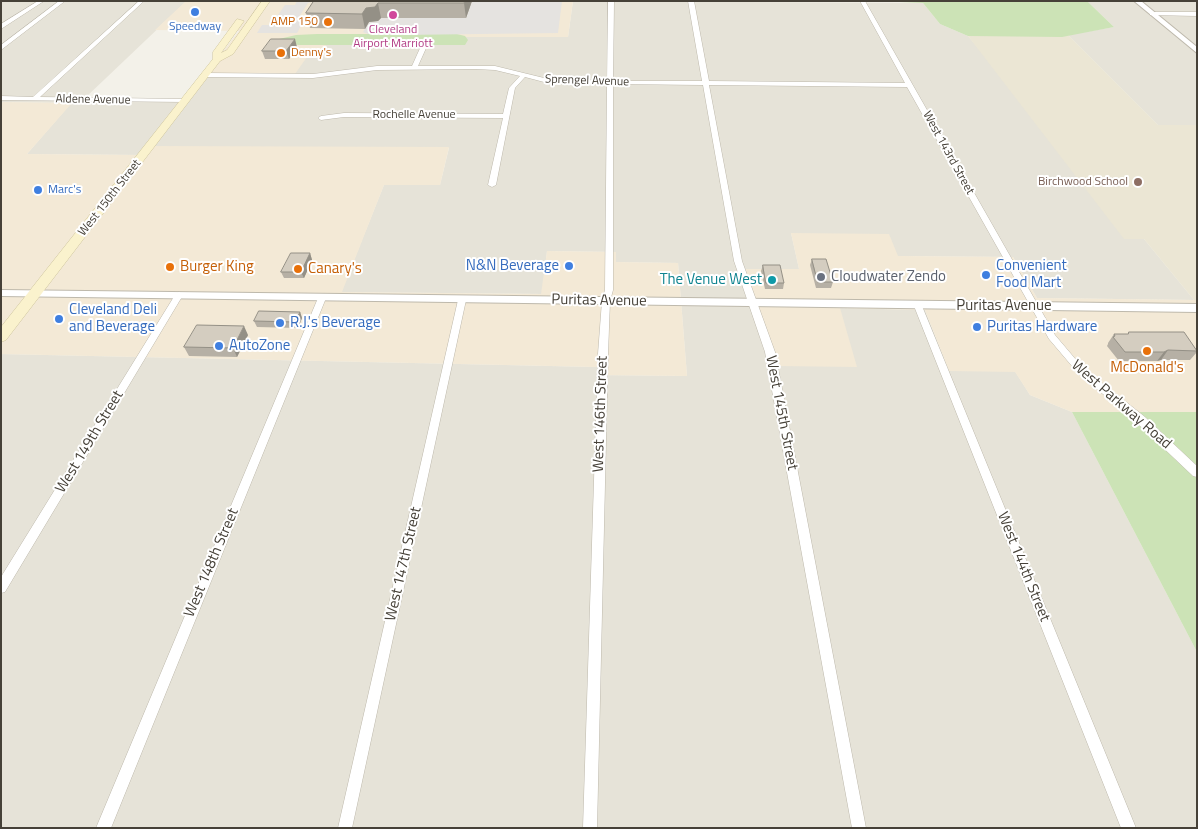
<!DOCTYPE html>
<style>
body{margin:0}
#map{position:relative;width:1198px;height:829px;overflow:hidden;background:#f3f1e9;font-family:"Titillium Web",sans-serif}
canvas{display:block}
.frame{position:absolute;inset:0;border:2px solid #464138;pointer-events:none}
</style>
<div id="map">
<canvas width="1198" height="829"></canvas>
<div class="frame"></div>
</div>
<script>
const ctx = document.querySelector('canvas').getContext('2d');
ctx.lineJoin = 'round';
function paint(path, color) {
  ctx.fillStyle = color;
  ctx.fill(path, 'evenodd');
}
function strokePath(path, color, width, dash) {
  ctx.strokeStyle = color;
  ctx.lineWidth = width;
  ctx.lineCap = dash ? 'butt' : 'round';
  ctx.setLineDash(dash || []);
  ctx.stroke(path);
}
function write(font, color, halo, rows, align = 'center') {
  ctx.font = font + ' "Titillium Web",sans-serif';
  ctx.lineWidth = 4;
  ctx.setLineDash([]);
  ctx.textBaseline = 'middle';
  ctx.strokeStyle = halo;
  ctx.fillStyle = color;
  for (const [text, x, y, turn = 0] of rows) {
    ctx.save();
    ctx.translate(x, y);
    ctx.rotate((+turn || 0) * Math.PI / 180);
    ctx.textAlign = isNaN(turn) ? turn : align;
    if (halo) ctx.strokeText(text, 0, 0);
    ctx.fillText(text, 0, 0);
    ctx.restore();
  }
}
paint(new Path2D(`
 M1,1H187L85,98L184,100L205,74L307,57L331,37H568L573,1L923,3L940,24L968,36L1144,239L1194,300L1037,298L1013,257L898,256L791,233L799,269H744L839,308L925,310L949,371H1015L1030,395L1072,412L1197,652V828H1V354L597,367V375L687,376L678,263L616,262V252L547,251L542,294L341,292L384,185H440L449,148L140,155L27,154L71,103L3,102L1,104Z
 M1087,1H1197V125H1158L1068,35L1114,27Z`), '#e6e3d8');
paint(new Path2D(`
 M186,1H573L568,37H332L318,57H307L295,74H205L239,31L155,30Z
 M3,102L72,103L27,154L139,155L147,146L449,147L440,185H384L342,292L541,294L547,251L616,252V262L678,263L687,376L597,375V367L1,354V104Z
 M791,233L889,234L898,256L1013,257L1037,298L1197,300V412H1072L1030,395L1015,372L949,371L925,310L840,308L857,367L778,366L744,269H799Z`), '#f3e9d6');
paint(new Path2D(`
 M1068,35L1158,125H1197V300H1194L1144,239H1124L968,36Z`), '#ebe6d4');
paint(new Path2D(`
 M876,1H1087L1114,27L1062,37L968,36L940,24L923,3Z
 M317,34H457L465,36L468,40L465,45H298L279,39L296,35Z
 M1072,412H1197V652Z`), '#cce3b6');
paint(new Path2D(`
 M297,1H316L308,3L299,17L313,18L307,26H301L297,33H257L262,25H271L285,5H295Z
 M472,1H562L558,33L401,35L368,34L363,32L369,22L378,21L381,18H466Z`), '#e5e3e0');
const minor = new Path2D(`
 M38,1H44L1,29V24Z
 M59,1H65L1,50V45Z
 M139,1H144L40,97L184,99L186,100V102L1,100V96L33,97Z
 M608,1H614L613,81H702L688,1H694L709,81L905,83L860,1H865L1055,335L1083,368L1145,417L1197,466V477L1193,476L1137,423L1077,372L1049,339L907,87L709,85L742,261L775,352L866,828H852L765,352L734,261L703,85L613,84V290L610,301L608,354L597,828H583L598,354L602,301L605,290L607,84L544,82L525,77L515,88L496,185L492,187L488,185L503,118L344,117L321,120L318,118L321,116L344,113L503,114L509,88L520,76L495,70L476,69L377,70L313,78L206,77L203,75L206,73L313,74L377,66H412L421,46L424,44L427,46L418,66H495L544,78L607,81Z
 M1152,12H1197V16L1150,15V13Z
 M179,292L183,295L5,592L1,593V577L175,295Z
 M322,295L326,298L111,828H96L318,298Z
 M462,297L466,300L352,828H338L458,300Z
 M918,303L922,306L1136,828H1121L914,306Z`);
const tertiary = new Path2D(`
 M1134,1H1141L1197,47V53Z
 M1,290L1197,304V312L1,296Z`);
const secondary = new Path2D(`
 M262,1H270L233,54L220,61L6,340L1,342V327L213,59V52L237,19L244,21L221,53L227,50Z`);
strokePath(minor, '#beb9ac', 1);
strokePath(tertiary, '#beb9ac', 2);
strokePath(secondary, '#cec59d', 1);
paint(minor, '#fff');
paint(tertiary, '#fff');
paint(secondary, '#faf2cd');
paint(new Path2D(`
 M314,1H472L466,18H381L378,21L369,22L365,29L310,28L306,13Z
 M297,47L289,59H265L262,51Z
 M310,253L312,260L304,278H284L281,272Z
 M812,259L833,282L831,288H816L810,265Z
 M763,265L784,283L783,289H765L761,271Z
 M300,312L302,318L298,328L257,327L254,321Z
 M1129,332L1197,350V352L1190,360H1161L1157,361H1119L1107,346L1108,344V343L1114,334H1128Z
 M248,335L237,357L189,356L184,347Z`), '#b6b0a5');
paint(new Path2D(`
 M465,1H472L466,18L464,3Z
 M378,3L381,18L378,21L369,22L365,29L362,14L366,8Z
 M295,39L297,47L289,59L286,51Z
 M310,253L312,260L304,278L301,272Z
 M300,312L302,318L298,328L295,322Z
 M244,326L248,335L237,357L233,348Z
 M1168,350L1161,360L1157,361L1164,352Z`), '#949086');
const building = new Path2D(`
 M314,1H465L464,3H378L375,7L366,8L362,14L306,13Z
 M271,39H295L286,51H262Z
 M291,253H310L301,272H281Z
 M812,259H826L833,282H818Z
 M763,265H780L784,283H766Z
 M259,311L300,312L295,322L254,321Z
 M197,325L244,326L233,348L184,347Z
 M1129,332H1184L1197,351L1168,350L1164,352H1125L1113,337L1115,336L1114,334H1128Z`);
paint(building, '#d4cdc0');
strokePath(building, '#949086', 1);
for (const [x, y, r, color] of [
 [195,12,5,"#3f7fe0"],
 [393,15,5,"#d1479c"],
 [328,22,5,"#e8710a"],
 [281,53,5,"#e8710a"],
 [1138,182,5,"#8d6e63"],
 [38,190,5,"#3f7fe0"],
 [569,266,5,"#3f7fe0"],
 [170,267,5,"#e8710a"],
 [298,269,5,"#e8710a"],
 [986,275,5,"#3f7fe0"],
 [821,277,5,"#6b7280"],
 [772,280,5,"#0f9aa8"],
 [59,319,5,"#3f7fe0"],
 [280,323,5,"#3f7fe0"],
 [977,327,5,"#3f7fe0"],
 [219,346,5,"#3f7fe0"],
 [1147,351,5,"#e8710a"]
]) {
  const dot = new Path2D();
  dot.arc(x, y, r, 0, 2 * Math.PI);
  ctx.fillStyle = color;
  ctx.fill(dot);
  strokePath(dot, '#fff', 2);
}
write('12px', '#c56008', '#fff', [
 ["AMP 150",318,22],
 ["Denny's",291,53,"left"]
], 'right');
write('12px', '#366cbe', '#fff', [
 ["Speedway",195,27],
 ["Marc's",48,190,"left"]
]);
write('12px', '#b23c85', '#fff', [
 ["Cleveland",393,30],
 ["Airport Marriott",393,44]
]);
write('12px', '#464138', '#fff', [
 ["Sprengel Avenue",587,81,2],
 ["Aldene Avenue",93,100,1],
 ["Rochelle Avenue",414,115],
 ["West 143rd Street",948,153,61],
 ["West 150th Street",110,198,-52]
]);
write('12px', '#785e54', '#fff', [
 ["Birchwood School",1128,182]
], 'right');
write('15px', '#366cbe', '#fff', [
 ["N&N Beverage",559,266,"right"],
 ["Convenient",996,266],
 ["Food Mart",996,283],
 ["Cleveland Deli",69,310],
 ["and Beverage",69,327],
 ["R.J.'s Beverage",290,323],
 ["Puritas Hardware",987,327],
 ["AutoZone",229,346]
], 'left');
write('15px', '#c56008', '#fff', [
 ["Burger King",180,267],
 ["Canary's",308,269],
 ["McDonald's",1147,368,"center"]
], 'left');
write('15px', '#5b616d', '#fff', [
 ["Cloudwater Zendo",831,277]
], 'left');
write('15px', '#0d838f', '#fff', [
 ["The Venue West",762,280]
], 'right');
write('15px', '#464138', '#fff', [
 ["Puritas Avenue",599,301,1],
 ["Puritas Avenue",1004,306],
 ["West Parkway Road",1121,405,41],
 ["West 145th Street",781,413,79],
 ["West 146th Street",601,414,-88],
 ["West 149th Street",90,442,-59],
 ["West 148th Street",212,563,-67],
 ["West 147th Street",404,564,-77],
 ["West 144th Street",1023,567,68]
]);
</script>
